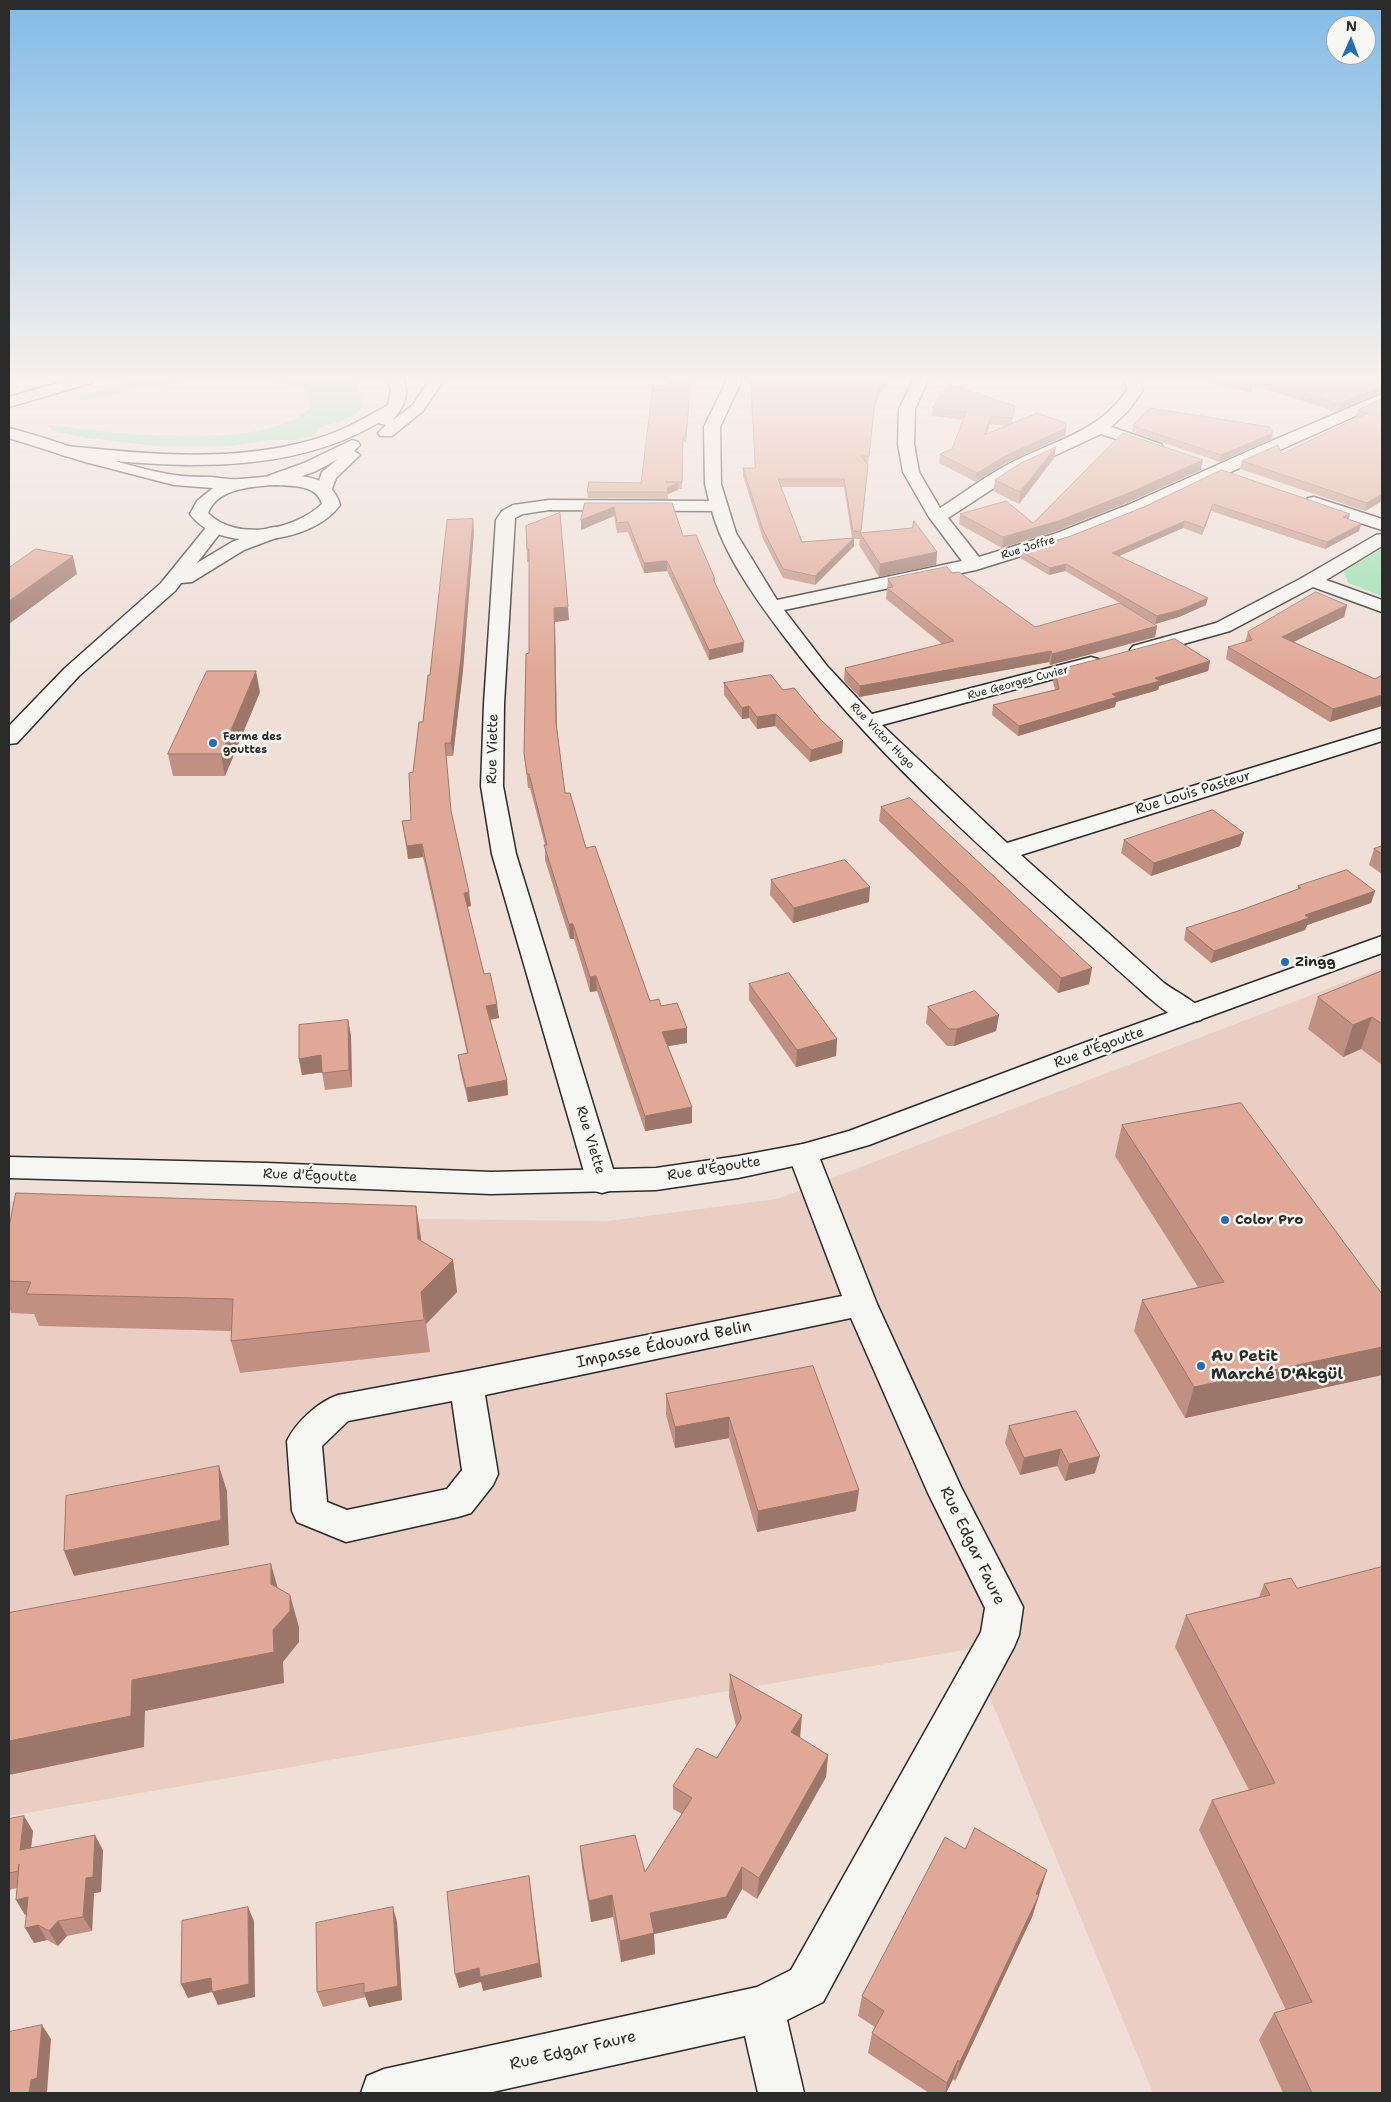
<!DOCTYPE html>
<meta charset="utf-8">
<style>
body{margin:0}
#map{position:relative;width:1391px;height:2102px;overflow:hidden;background:#efdfd7;font-family:"Shantell Sans",sans-serif}
canvas{display:block}
.frame{position:absolute;inset:0;border:10px solid #2b2b2b;pointer-events:none}
.north{position:absolute;left:1326px;top:15px;width:50px;height:50px;box-sizing:border-box;background:#f6f6f2;border:1px solid #a5a5a2;border-radius:50%;rotate:2deg;font-size:14px;font-weight:700;line-height:20px;text-align:center;color:#2b2b2b}
.north::after{content:'';display:block;margin:auto;width:18px;height:22px;background:#1f6fb2;clip-path:polygon(50% 0,100% 100%,50% 72%,0 100%)}
</style>
<div id="map">
<canvas width="1391" height="2102"></canvas>
<div class="frame"></div>
<div class="north">N</div>
</div>
<script>
const ctx = document.querySelector('canvas').getContext('2d');
ctx.lineJoin = 'round';
function paint(path, color) {
  ctx.fillStyle = color;
  ctx.fill(path, 'evenodd');
}
function strokePath(path, color, width, dash) {
  ctx.strokeStyle = color;
  ctx.lineWidth = width;
  ctx.lineCap = dash ? 'butt' : 'round';
  ctx.setLineDash(dash || []);
  ctx.stroke(path);
}
function write(font, color, halo, rows, align = 'center') {
  ctx.font = font + ' "Shantell Sans",sans-serif';
  ctx.lineWidth = 5;
  ctx.setLineDash([]);
  ctx.textBaseline = 'middle';
  ctx.strokeStyle = halo;
  ctx.fillStyle = color;
  for (const [text, x, y, turn = 0] of rows) {
    ctx.save();
    ctx.translate(x, y);
    ctx.rotate((+turn || 0) * Math.PI / 180);
    ctx.textAlign = isNaN(turn) ? turn : align;
    if (halo) ctx.strokeText(text, 0, 0);
    ctx.fillText(text, 0, 0);
    ctx.restore();
  }
}
paint(new Path2D(`
 M1382,968V2093H1153L970,1649L9,1816V1201L256,1217L608,1221L777,1199Z`), '#eacec4');
paint(new Path2D(`
 M134,380H190L147,387L91,399L76,397Z
 M273,380H357L361,397L360,410C346,423 337,421 319,428L316,435L299,440H271L230,446H157L87,438L53,431L47,425C108,432 268,454 312,406L306,390Z
 M1382,549V596L1348,583L1344,571Z`), '#97e0ae');
const street = new Path2D(`
 M727,380H742L720,427L721,484L736,533L777,600L962,561L929,517L903,472L898,444L899,409L913,380H928L915,409L914,444L919,472L940,508C962,494 983,478 1005,466C1050,441 1097,435 1127,390L1124,380H1139L1143,390L1128,411L1111,427L1161,444L1163,447L1161,450H1149L1101,434L1017,473L948,518L979,557L1057,533L1130,504L1262,445L1382,394V404L1142,512L1069,541L976,570L784,610L827,666L872,714L1091,657L1098,659L1101,663L1098,667L882,725L1007,843L1382,728V741L1021,855L1164,983C1176,992 1198,1002 1205,1014L1201,1020C1180,1026 1161,1008 1146,995C1020,881 886,771 783,635C756,599 724,555 712,511L549,510L523,514L515,518L504,704L503,786L516,854L617,1182L613,1190L602,1193L591,1190L587,1182L492,854L481,786L484,704L496,520L502,511L513,505L549,500L709,501L705,484L704,427Z
 M1314,497L1382,519V530L1308,506L1305,502L1308,498Z
 M1382,534V546L1326,580L1382,600V612L1313,587L1230,631L1140,656L1133,654L1130,650L1133,646L1216,623L1300,579L1376,535Z
 M803,1144L813,1147L818,1154L877,1304L961,1487L1023,1607L1019,1635L1014,1647L823,2002L787,2020L804,2093H758L745,2036L488,2093H361L367,2076L384,2069L757,1987L791,1970L981,1632L985,1608L928,1493L851,1318L485,1395L498,1474L493,1485L471,1513L458,1517L346,1542L297,1522L292,1511L287,1441C296,1422 318,1402 338,1395L467,1371L842,1296L788,1154L793,1147ZM452,1401L462,1470L447,1489L347,1510L327,1502L322,1446L348,1421Z`);
const secondary = new Path2D(`
 M215,523L221,524L224,528L197,563L232,542L269,528L275,527L281,528L284,532L281,536L244,550L192,582L181,583L175,591L79,676L17,743L9,744V726L65,668L161,583L209,524Z
 M1382,936V953L1101,1056L869,1145L803,1164L738,1178L656,1190L491,1194L266,1185L9,1178V1157L266,1163L491,1172L656,1168L738,1156L803,1144L849,1131L1081,1044Z`);
const primary = new Path2D(`
 M9,428C64,442 118,466 174,475C187,477 200,477 212,477C221,478 230,480 239,479C270,478 329,463 340,505C313,544 219,555 190,514L197,501L213,488L174,485L85,462L9,438ZM274,485C291,486 317,484 322,504C294,530 237,542 208,513C218,488 250,487 274,485Z`);
const highway = new Path2D(`
 M68,380H93L91,383L9,407V397Z
 M389,380H404C410,396 403,407 393,420L413,405L429,380H444L423,411L392,436H380L378,433L386,425L378,423C284,478 168,467 65,456L59,454L57,451L59,448L65,446C147,454 232,463 312,440C339,433 363,419 388,405L391,391Z
 M352,440L358,442L360,445L354,451L360,455L336,478L330,494H318L316,490L322,472L338,459L316,471L280,484H268L266,480L268,476L304,463Z`);
strokePath(street, '#2b2b2b', 3);
strokePath(secondary, '#2b2b2b', 3);
strokePath(primary, '#2b2b2b', 3);
strokePath(highway, '#2b2b2b', 3);
paint(street, '#f6f6f2');
paint(secondary, '#f6f6f2');
paint(primary, '#f6f6f2');
paint(highway, '#f6f6f2');
paint(new Path2D(`
 M691,380L686,442H683L682,489H678V490L668,494V499L588,498L587,492L641,483L665,386Z
 M751,380H890L879,395L874,409L868,464L861,533L937,552L936,565L879,577L859,545L860,539H854V546L815,585L783,578L763,539L743,476V468H755ZM781,487H844L852,538L802,542Z
 M1202,380H1382L1337,412L1253,385L1251,393Z
 M1382,399V501L1365,511L1240,469L1242,461L1282,454L1357,418H1356L1358,410Z
 M1015,406L1012,424L1066,428L1065,436L1004,464L976,482L939,463L940,454L952,449L963,420L932,416L933,408ZM990,424L1007,426L986,435Z
 M1133,426L1271,440L1220,462L1132,432Z
 M1056,447L1054,458L1019,504L993,491L995,480Z
 M1201,470L1129,502L1056,531L1002,548L959,524L960,514L1033,523Z
 M1222,470L1361,524L1359,531L1325,549L1211,511L1202,535L1183,528L1119,556L1206,605L1179,617L1155,624L1124,606L1157,626L1155,637L1050,665L1049,662L859,697L845,682L844,679L845,668L942,644L886,599L888,579L952,573L1035,627L1120,603L1065,571L1049,575L1020,558L1021,551L1071,536L1144,507Z
 M585,503H672L683,536L715,579V583L744,642L743,652L709,660L667,571L644,573L628,532L617,533L614,516L581,530V520Z
 M526,526L569,620L555,622L557,729L565,793L586,848L650,1001L661,1006L687,1043L668,1046L692,1107V1123L645,1131L597,991L590,992L574,939H570L561,911L545,860V845L530,788H528L524,753L529,653V562H527Z
 M474,531L463,670L453,756H446L451,814L471,906L467,907L484,974L499,1018L490,1020L507,1080L508,1095L468,1102L460,1069L458,1055L467,1053L423,857L408,859L402,821L411,820L413,772L423,722L430,675Z
 M1347,605L1344,617L1294,642L1375,679L1330,722L1226,659L1228,647L1245,642L1248,632Z
 M1210,661L1208,671L1159,686L1158,690L1116,702L1115,707L1018,736L992,715L993,705L1055,690L1053,681L1055,671Z
 M724,683L783,690L820,719L843,741L842,753L810,762L775,726L757,729L749,718L742,719L724,695Z
 M260,692L225,776H173L168,754Z
 M881,807L1092,968L1089,984L1058,993L879,821Z
 M1124,840L1240,846L1151,876L1121,853Z
 M1382,846V874L1369,865L1374,849Z
 M771,880L869,902L793,923L770,895Z
 M1298,886L1375,891L1371,903L1307,925L1305,930L1211,963L1184,940L1186,928L1244,909L1298,889Z
 M1382,971V1065L1361,1049L1343,1057L1308,1029L1318,997Z
 M749,984L837,1039L836,1056L796,1067L749,1000Z
 M928,1007L999,1015L996,1031L954,1046H947L926,1023Z
 M348,1020L351,1036L352,1087L325,1090L322,1072L302,1075L299,1059Z
 M1122,1125L1382,1294V1375L1185,1418L1134,1331L1142,1300L1198,1287L1115,1156Z
 M9,1228L421,1241L453,1260L457,1292L426,1324L430,1352L240,1373L231,1341V1331L39,1326L34,1314L11,1313L9,1306Z
 M813,1366L856,1511L757,1532L729,1438L675,1448L666,1415V1394Z
 M1076,1411L1095,1473L1065,1481L1057,1466L1020,1475L1005,1443L1009,1426Z
 M1291,1578L1382,2093H1283L1259,2040L1274,2013L1286,2010L1199,1830L1212,1800L1249,1790L1175,1647L1186,1615L1259,1597L1264,1584Z
 M730,1674L800,1738L828,1755L826,1777L757,1899L742,1889L726,1918L654,1934L655,1954L621,1962L613,1917L591,1922L582,1868L580,1846L645,1872L682,1814L673,1809V1786L717,1758L736,1726L729,1697Z
 M9,1819L33,1831L31,1848L103,1850L101,1892L94,1893L92,1931L67,1936L58,1946L47,1940L34,1943L26,1914L25,1915L17,1888L9,1890Z
 M965,1849L1040,1892L1032,1917L955,2081L953,2079L946,2093H929L868,2053L872,2033L875,2027L858,2016L862,1996Z
 M397,1922L402,2000L369,2007L366,1997L323,2007L317,1992Z`), '#c19082');
paint(new Path2D(`
 M691,380L686,442V436Z
 M885,380H890L879,395L874,409L868,464L875,401L879,387Z
 M1382,386V392L1337,412L1339,404Z
 M991,416L990,424L983,444L984,435Z
 M1066,428L1065,436L1004,464L976,482L977,473L1005,456Z
 M1273,433L1271,440L1220,462L1221,455Z
 M1056,447L1054,458L1019,504L1020,492Z
 M1203,460L1201,470L1129,502L1056,531L1002,548L1003,537Z
 M678,483V490L668,494L667,488Z
 M1382,494V501L1365,511L1367,503Z
 M1213,504L1211,511L1202,535L1204,528Z
 M614,507V516L581,530V520Z
 M1350,514L1348,520L1343,517Z
 M473,519L474,531L463,670L453,756L451,743Z
 M1185,521L1183,528L1110,560L1112,553Z
 M1361,524L1359,531L1325,549L1327,542Z
 M854,538V546L815,585V576Z
 M937,552L936,565L879,577L880,564Z
 M73,556L77,574L9,624V601Z
 M667,561V571L644,573V563Z
 M1066,564L1065,571L1049,575L1050,568Z
 M1208,598L1206,605L1179,617L1155,624L1157,616Z
 M1347,605L1344,617L1279,649L1282,637Z
 M568,607L569,620L555,622L557,737L554,608Z
 M1157,626L1155,637L1050,665L1052,654Z
 M744,642L743,652L709,660V650Z
 M1051,651L1049,662L859,697L860,686Z
 M1210,661L1208,671L1159,686L1158,690L1116,702L1115,707L1018,736L1019,726L1112,694L1155,678Z
 M256,671L260,692L225,776L221,754Z
 M1382,695V706L1330,722L1333,709Z
 M749,706V718L742,719V708Z
 M776,714L775,726L757,729V717Z
 M843,741L842,753L810,762L811,750Z
 M1244,833L1240,846L1151,876L1154,863Z
 M422,844L423,857L408,859L407,846Z
 M870,887L869,902L793,923L794,908Z
 M1375,891L1371,903L1307,925L1305,930L1211,963L1214,951L1305,915Z
 M469,892L471,906L465,907L464,893Z
 M569,924H573L574,939H570Z
 M1092,968L1089,984L1058,993L1061,978Z
 M596,976L597,991L590,992V977Z
 M497,1004L499,1018L487,1020L486,1006Z
 M999,1015L996,1031L954,1046L957,1029Z
 M1372,1017L1361,1049L1343,1057L1353,1025Z
 M348,1020L351,1036L352,1087L349,1070Z
 M687,1028V1043L663,1047L662,1032Z
 M837,1039L836,1056L796,1067L797,1050Z
 M321,1055L325,1072L302,1075L299,1059Z
 M507,1080L508,1095L468,1102L466,1088Z
 M692,1107V1123L645,1131V1116Z
 M416,1206L421,1238L423,1271L418,1239Z
 M453,1260L457,1292L426,1324L430,1352L421,1292Z
 M1382,1347V1375L1185,1418L1194,1387Z
 M729,1417V1438L675,1448V1427Z
 M1061,1449L1057,1466L1020,1475L1024,1458Z
 M1100,1456L1095,1473L1065,1481L1069,1464Z
 M219,1466L227,1491L229,1545L74,1576L64,1551Z
 M859,1490L856,1511L757,1532L758,1511Z
 M271,1564L280,1596L271,1584Z
 M290,1595L299,1627V1642L283,1662L284,1683L145,1711L144,1747L9,1775V1741L132,1680L273,1630Z
 M802,1715L800,1738L791,1732Z
 M828,1755L826,1777L757,1899L759,1878Z
 M24,1816L33,1831L29,1865L20,1850Z
 M95,1835L103,1850L101,1892L94,1893L92,1931L83,1917L86,1878Z
 M742,1867V1889L726,1918L654,1934L655,1954L621,1962L620,1941L650,1913Z
 M1047,1870L1040,1892L1029,1915L1036,1894Z
 M529,1876L542,1977L483,1991L481,1982L459,1988L455,1974L479,1968Z
 M612,1895L613,1917L591,1922L589,1901Z
 M1039,1895L1032,1917L955,2081L960,2062Z
 M28,1897L37,1911L25,1915L16,1900Z
 M248,1907L254,1921L255,1997L218,2005L212,1992L188,1998L181,1984Z
 M393,1907L397,1922L402,2000L369,2007L364,1993Z
 M58,1921L67,1936L58,1946L49,1931Z
 M38,1925L47,1940L34,1943L25,1928Z
 M42,2025L51,2039L47,2092L41,2093H29L31,2080Z
 M958,2060L953,2079L946,2093H945L947,2083Z`), '#9d766a');
const building = new Path2D(`
 M670,380H691L686,436H683L682,482H665L678,483L667,488L668,492H587L589,482L641,483L653,385L665,386Z
 M751,380H885L879,387L875,401L869,456H861L868,465L861,531H853L844,479H778L802,542L854,538L815,576L783,569L763,530L743,468H755Z
 M1234,380H1251L1253,385Z
 M1264,380H1382V386L1339,404Z
 M949,384L1015,406L1012,418L991,416L984,435L1037,413L1066,423V428L1005,456L977,473L940,454L952,449L966,412L933,408Z
 M1382,399V494L1367,503L1242,461L1278,445L1282,454L1368,413L1358,410Z
 M1150,408L1270,427L1273,433L1221,455L1133,426Z
 M1123,433L1203,460L1131,492L1058,521L1003,537L960,514L1006,501L1033,523Z
 M1056,447L1020,492L995,480L1019,464Z
 M1222,470L1350,514L1343,517L1361,524L1327,542L1213,504L1204,528L1185,521L1112,553L1208,598L1180,610L1157,616L1066,564L1050,568L1021,551L1071,536L1144,507Z
 M585,503H672L683,536L696,535L715,579H713L744,642L709,650L667,561L644,563L628,522L617,523L614,507L581,520Z
 M560,513L568,607L554,608L556,723L565,793H570L586,848L595,846L650,1001L659,999L661,1006L677,1003L687,1028L662,1032L692,1107L645,1116L596,976L590,977L573,924H569L560,896L544,845H547L529,774H527L524,753L526,654L529,653V549H527L526,526Z
 M473,519L461,658L451,743H445L451,811L469,892L464,893L484,974L490,973L497,1004L486,1006L507,1080L466,1088L458,1055L468,1053L422,844L407,846L402,821L411,820L409,773L413,772L419,722H423L428,675H430L447,520Z
 M914,521L937,552L880,564L860,533L912,528Z
 M36,549L73,556L9,601V568Z
 M947,567L952,573L959,572L1035,627L1120,603L1157,626L1052,654L1051,651L860,686L846,671L845,668L954,641L887,588L893,587L888,579Z
 M1316,592L1347,605L1282,637L1375,679L1382,675V695L1333,709L1228,647L1252,640L1248,632Z
 M1175,639L1210,661L1155,678L1160,681L1112,694L1117,697L1019,726L993,705L1059,689L1055,671Z
 M207,671H256L221,754H168Z
 M771,675L783,690L794,688L820,719L843,741L811,750L776,714L757,717L749,706L742,708L724,683Z
 M910,798L1092,968L1061,978L881,807Z
 M1213,810L1244,833L1154,863L1124,840Z
 M1382,846V854L1374,849Z
 M845,860L870,887L794,908L771,880Z
 M1347,870L1375,891L1305,915L1309,918L1214,951L1186,928L1244,909L1301,888L1298,886Z
 M1382,971V1024L1372,1017L1353,1025L1318,997Z
 M789,973L837,1039L797,1050L749,984Z
 M975,991L999,1015L957,1029H949L928,1007Z
 M348,1020L349,1070L322,1073L321,1055L299,1059V1025Z
 M1241,1103L1382,1294V1347L1194,1387L1142,1300L1224,1282L1122,1125Z
 M16,1193L416,1206L418,1239L453,1260L421,1292L424,1320L231,1341L233,1299L26,1294L31,1282L9,1281V1228Z
 M813,1366L859,1490L758,1511L729,1417L675,1427L666,1394Z
 M1076,1411L1100,1456L1069,1464L1061,1449L1024,1458L1009,1426Z
 M219,1466L221,1520L64,1551L66,1496Z
 M271,1564V1584L290,1595V1611L273,1630L274,1652L132,1680L131,1716L9,1741V1613Z
 M1382,1567V2093H1312L1274,2013L1312,2002L1212,1800L1275,1783L1186,1615L1270,1595L1264,1584L1291,1578L1297,1588Z
 M730,1674L802,1715L791,1732L828,1755L759,1878L742,1867L726,1897L650,1913L654,1933L620,1941L612,1895L589,1901L580,1846L635,1835L645,1872L692,1798L673,1786L697,1748L717,1758L741,1719Z
 M24,1816L20,1850L95,1835L93,1877L86,1878L83,1917L58,1921L49,1931L38,1925L25,1928L28,1897L16,1900L19,1864L18,1871L9,1873V1819Z
 M975,1828L1047,1870L1036,1894L1039,1895L960,2062L958,2060L947,2083L872,2033L884,2011L862,1996L945,1837L965,1849Z
 M529,1876L539,1963L480,1977L479,1968L455,1974L447,1892Z
 M248,1907L249,1984L212,1992L211,1978L181,1984L182,1921Z
 M393,1907L398,1986L364,1993V1983L317,1992L316,1923Z
 M42,2025L37,2078L31,2080L29,2093H9V2032Z`);
paint(building, '#e0a897');
strokePath(building, '#9d766a', 1);
const sky = ctx.createLinearGradient(0, 0, 0, 675);
sky.addColorStop(0, '#81bbe7');
sky.addColorStop(0.56, '#f8f1ed');
sky.addColorStop(1, '#f8f1ed00');
ctx.fillStyle = sky;
ctx.fillRect(0, 0, 1391, 675);
for (const [x, y, r, color] of [
 [213,743,5,"#1f6fb2"],
 [1285,962,5,"#1f6fb2"],
 [1225,1220,5,"#1f6fb2"],
 [1201,1366,5,"#1f6fb2"]
]) {
  const dot = new Path2D();
  dot.arc(x, y, r, 0, 2 * Math.PI);
  ctx.fillStyle = color;
  ctx.fill(dot);
  strokePath(dot, '#f6f6f2', 2);
}
write('11px', '#2b2b2b', '#f6f6f2', [
 ["Rue Joffre",1028,548,-17],
 ["Rue Georges Cuvier",1018,683,-15],
 ["Rue Victor Hugo",882,736,46]
]);
write('bold 11px', '#2b2b2b', '#f6f6f2', [
 ["Ferme des",223,737],
 ["gouttes",223,750]
], 'left');
write('14px', '#2b2b2b', '#f6f6f2', [
 ["Rue Viette",493,749,-89],
 ["Rue Louis Pasteur",1193,793,-17],
 ["Rue d'Égoutte",1099,1048,-20],
 ["Rue Viette",590,1140,73],
 ["Rue d'Égoutte",714,1169,-9],
 ["Rue d'Égoutte",310,1176,2]
]);
write('bold 14px', '#2b2b2b', '#f6f6f2', [
 ["Zingg",1295,962],
 ["Color Pro",1235,1220]
], 'left');
write('16px', '#2b2b2b', '#f6f6f2', [
 ["Impasse Édouard Belin",664,1345,-12],
 ["Rue Edgar Faure",972,1546,64],
 ["Rue Edgar Faure",573,2051,-13]
]);
write('bold 16px', '#2b2b2b', '#f6f6f2', [
 ["Au Petit",1211,1357],
 ["Marché D'Akgül",1211,1375]
], 'left');
</script>
